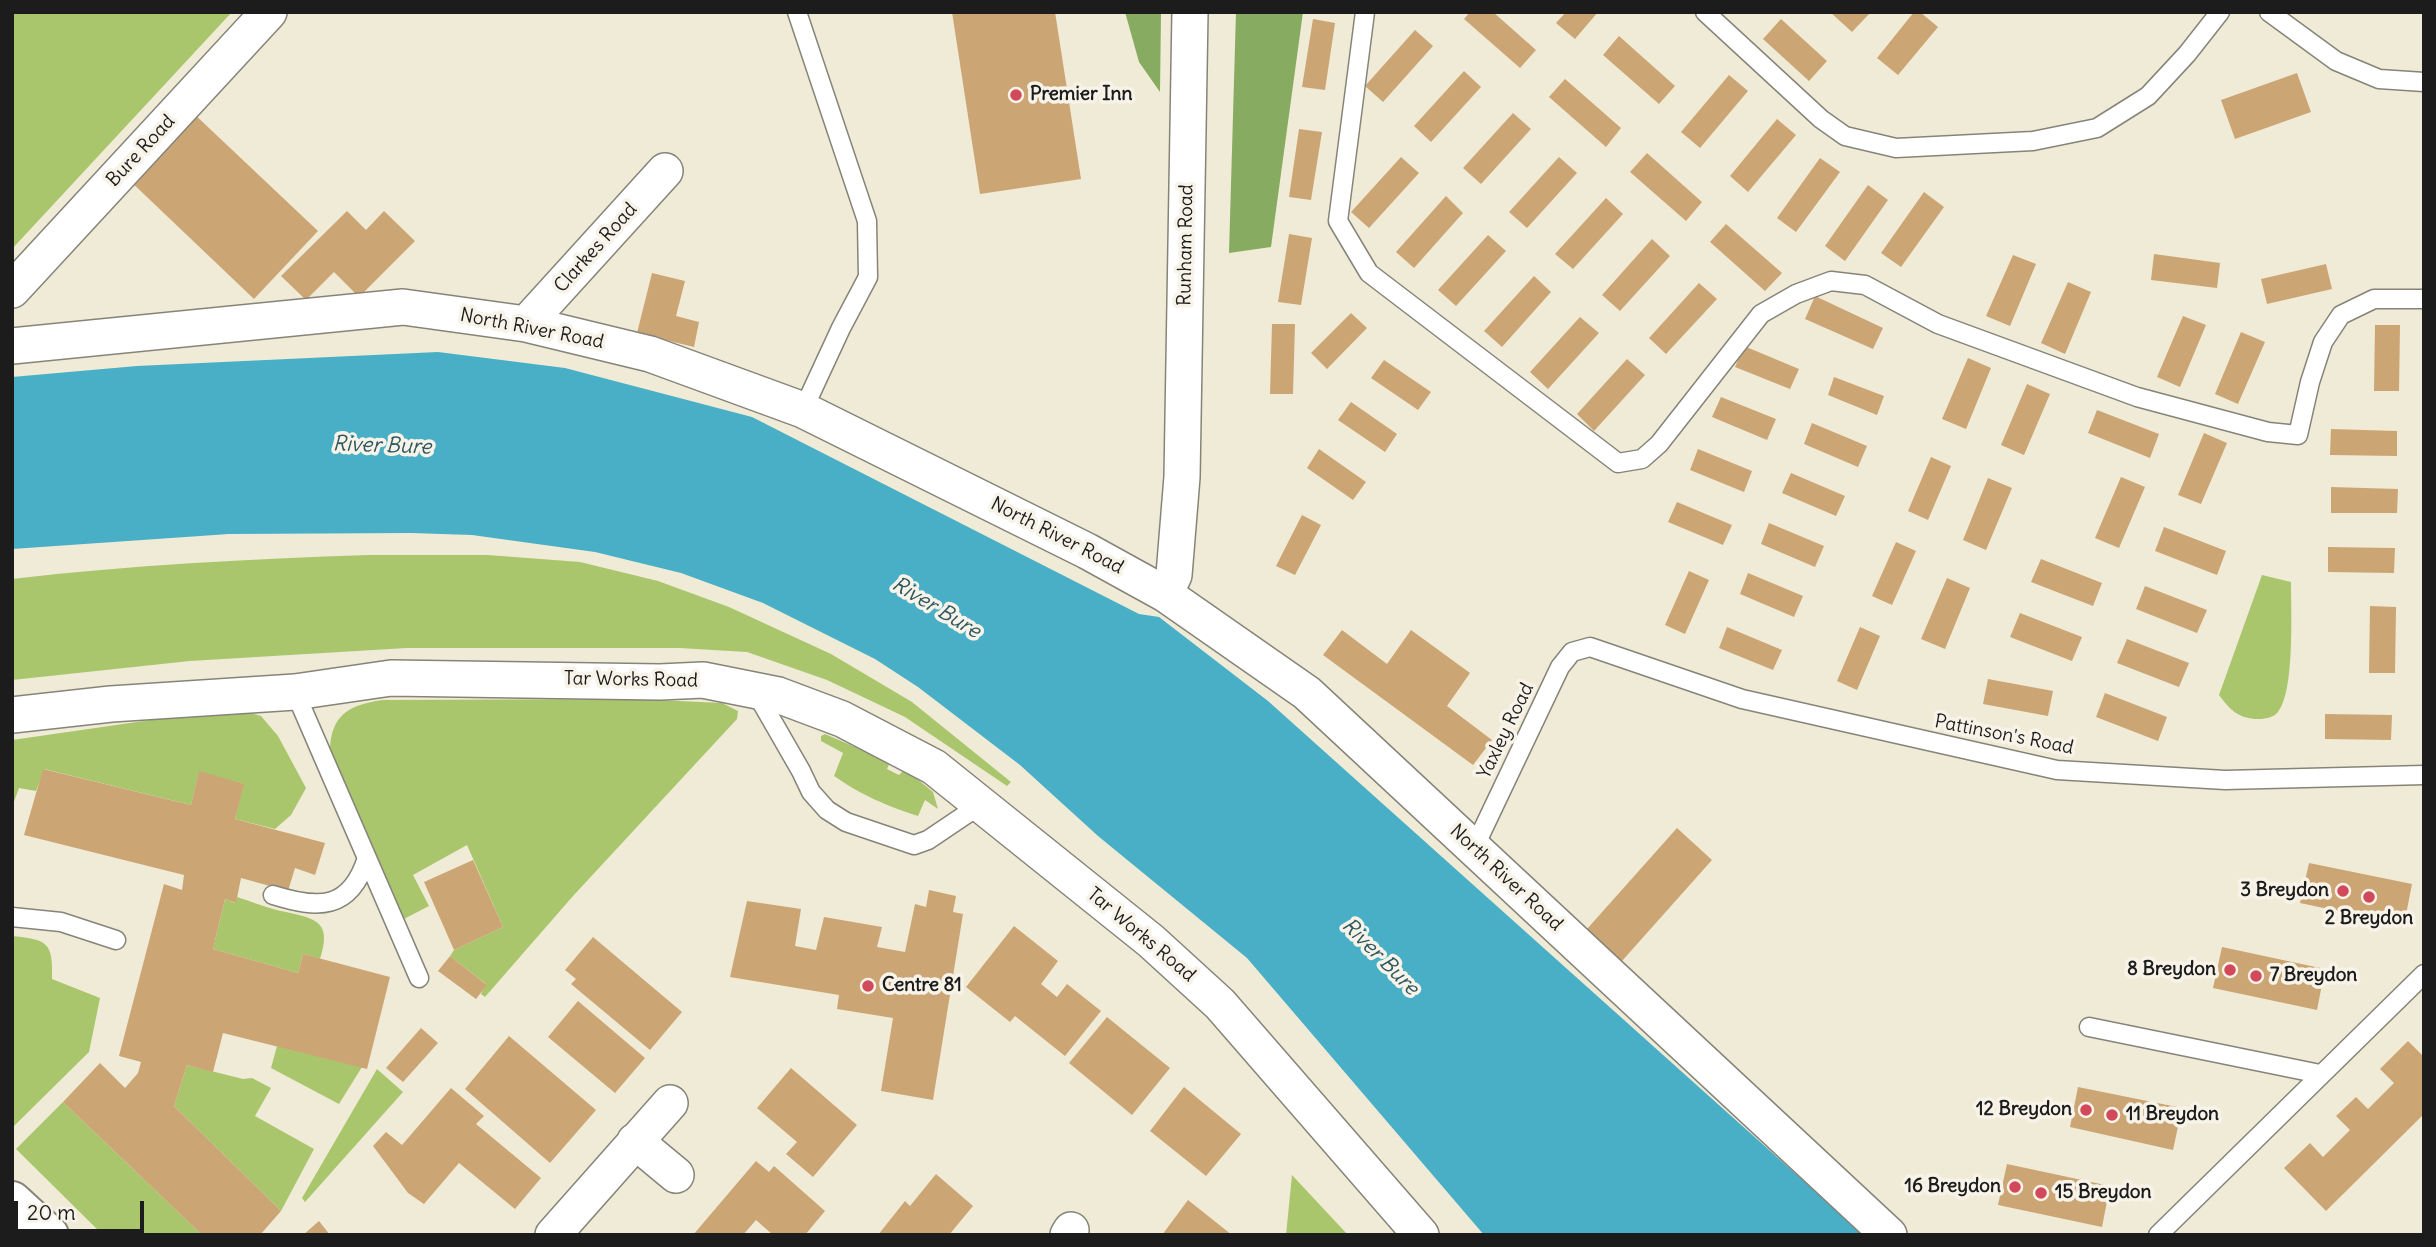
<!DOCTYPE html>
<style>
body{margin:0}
#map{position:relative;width:2436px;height:1247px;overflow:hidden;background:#f0ebd6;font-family:Delius,sans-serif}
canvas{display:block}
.frame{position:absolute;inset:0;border:14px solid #1c1c1c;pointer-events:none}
.scale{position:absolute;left:14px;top:1201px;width:130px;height:32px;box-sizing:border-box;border:4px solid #1c1c1c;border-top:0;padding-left:9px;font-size:21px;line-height:24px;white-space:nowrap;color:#1c1c1c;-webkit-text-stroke:5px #f7f3e8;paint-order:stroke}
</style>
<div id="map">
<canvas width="2436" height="1247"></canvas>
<div class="frame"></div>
<div class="scale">20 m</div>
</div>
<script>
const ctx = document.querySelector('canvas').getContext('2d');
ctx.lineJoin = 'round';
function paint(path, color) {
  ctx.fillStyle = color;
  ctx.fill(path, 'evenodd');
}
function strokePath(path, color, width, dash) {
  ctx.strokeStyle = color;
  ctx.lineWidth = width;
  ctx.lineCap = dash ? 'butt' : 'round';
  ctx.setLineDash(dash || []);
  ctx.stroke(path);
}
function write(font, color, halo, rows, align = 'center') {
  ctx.font = font + ' Delius,sans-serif';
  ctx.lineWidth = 7;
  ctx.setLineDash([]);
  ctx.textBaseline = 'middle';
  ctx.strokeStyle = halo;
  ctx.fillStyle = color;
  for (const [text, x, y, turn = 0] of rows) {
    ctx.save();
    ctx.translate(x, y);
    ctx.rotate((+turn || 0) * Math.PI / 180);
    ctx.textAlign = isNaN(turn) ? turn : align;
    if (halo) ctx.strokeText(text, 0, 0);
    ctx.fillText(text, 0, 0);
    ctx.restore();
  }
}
paint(new Path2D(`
 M12,12H232L12,249Z
 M369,555H488L580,562L658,581L729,607L831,654L912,702L1011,782L1007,786L905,717L827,680L747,652L679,648H407L190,661L12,680V579C131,565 249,559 369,555Z
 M2262,575L2291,582C2291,611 2295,691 2278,712C2273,718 2265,719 2258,719C2239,719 2230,710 2219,695Z
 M635,699L722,703L738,711L737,719L573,896L485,997L481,994L486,984L450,956L454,950L503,927L467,845L413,875L429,906L402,920L330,750C331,715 349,705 382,700Z
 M234,708L261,716L278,736L306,788L291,815L275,829L235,819L243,784L199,772L191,805L44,769L36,791L19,788L12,807V740Z
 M825,734L890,762L887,769L899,775L905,769L933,792L938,809L925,800L918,816C885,805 863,796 834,776L843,753L821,741V736Z
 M237,897C253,902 269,909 286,912C317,919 332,922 320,959L303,954L298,973L213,949L225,899L235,903Z
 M13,936C48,940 53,942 52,979L100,998L89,1052L12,1128Z
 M277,1046L362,1067L339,1104L271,1068Z
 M187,1065L243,1079L252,1078L271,1088L255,1116L314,1149L281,1211L174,1106Z
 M377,1069L403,1092L305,1202L302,1198Z
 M63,1102L202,1235H103L16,1149Z
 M1292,1175L1348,1235H1286Z`), '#aac66d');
paint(new Path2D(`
 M1125,12H1161L1160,92L1139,62Z
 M1236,12H1303L1271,247L1229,253Z`), '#87ab60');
paint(new Path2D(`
 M438,352L565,368L752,417L1139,614L1159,617L1268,701L1864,1235H1484L1247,958L1098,836L1020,765L918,687L875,659L763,603L681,573L595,552L472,535L411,533L229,534L12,549V377L137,366Z`), '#48afc7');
paint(new Path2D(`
 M952,12H1055L1081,179L980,194Z
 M1470,12H1493L1536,50L1520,68L1464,19Z
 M1566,12H1598L1575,39L1556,23Z
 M1830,12H1871L1852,32Z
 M1914,12H1920L1938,27L1898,75L1877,58Z
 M1313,19L1335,23L1325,90L1302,87Z
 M1781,19L1827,61L1809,81L1763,39Z
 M1415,30L1433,46L1383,102L1365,86Z
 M1619,36L1675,86L1659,104L1603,55Z
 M1464,71L1481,87L1431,142L1414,126Z
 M2297,73L2311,112L2235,139L2221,100Z
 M1729,75L1748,91L1700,148L1681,132Z
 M1565,79L1621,128L1606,147L1549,97Z
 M191,111L318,231L254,299L127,178Z
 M1513,113L1531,129L1481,184L1463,168Z
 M1777,119L1796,135L1748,192L1730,176Z
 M1299,129L1322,132L1311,200L1289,197Z
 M1647,153L1702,202L1686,221L1630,172Z
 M1401,157L1419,173L1369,228L1351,212Z
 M1559,157L1577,173L1527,228L1509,212Z
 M1820,158L1840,172L1796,232L1777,218Z
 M1868,185L1888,200L1845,261L1825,246Z
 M1924,192L1944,207L1901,267L1881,253Z
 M1446,196L1463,213L1414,268L1396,252Z
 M1606,198L1623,214L1573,269L1555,254Z
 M347,211L366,230L384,211L415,241L359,297L334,272L306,300L281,276Z
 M1726,224L1782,273L1765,291L1710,242Z
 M1289,234L1312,238L1301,305L1278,302Z
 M1488,235L1506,251L1456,306L1438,290Z
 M1652,239L1670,256L1620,311L1602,295Z
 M2154,254L2220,263L2217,288L2151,280Z
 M2013,255L2036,264L2010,326L1986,316Z
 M2326,264L2332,289L2267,304L2261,279Z
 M652,273L685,281L676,316L699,322L694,347L637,333Z
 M1534,276L1551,292L1502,347L1484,331Z
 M2068,282L2091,292L2065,354L2041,343Z
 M1699,283L1717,299L1666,354L1649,338Z
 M1815,296L1883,328L1873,349L1805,319Z
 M1351,313L1367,328L1327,369L1311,353Z
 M2183,316L2206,325L2180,387L2157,377Z
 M1580,317L1599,333L1548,389L1530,372Z
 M1272,324H1295L1293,394H1270Z
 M2375,325H2400L2399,391H2374Z
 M2241,332L2265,342L2238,404L2215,394Z
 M1744,346L1799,369L1790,389L1735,367Z
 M1968,358L1991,368L1966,429L1942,419Z
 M1627,359L1645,375L1594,431L1577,414Z
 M1384,360L1431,392L1418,410L1371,378Z
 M1834,377L1884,396L1877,415L1828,395Z
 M2027,384L2050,394L2024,455L2001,445Z
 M1721,397L1776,419L1767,440L1712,417Z
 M1351,402L1397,434L1385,452L1338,420Z
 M2097,410L2159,434L2150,458L2088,433Z
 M1812,423L1867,446L1858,467L1804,444Z
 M2331,429L2397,431V456L2330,455Z
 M2204,433L2227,443L2201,504L2178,495Z
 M1319,449L1366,482L1353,500L1307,468Z
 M1698,449L1752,471L1744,492L1690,470Z
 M1931,457L1951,466L1928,520L1908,511Z
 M1791,473L1845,496L1836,516L1782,493Z
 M2121,477L2145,487L2119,548L2095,538Z
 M1988,478L2012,488L1986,550L1963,540Z
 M2331,487L2398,489L2397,513H2331Z
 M1677,502L1732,525L1723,545L1668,522Z
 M1302,515L1321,525L1295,575L1276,566Z
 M1769,523L1824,546L1815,567L1761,544Z
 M2164,527L2226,551L2217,575L2155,551Z
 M1896,542L1916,551L1892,605L1872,596Z
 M2328,547L2395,548L2394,573L2328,572Z
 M2041,559L2102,583L2093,606L2031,582Z
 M1689,571L1709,580L1685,634L1665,625Z
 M1748,573L1803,596L1794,617L1740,594Z
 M1947,578L1970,588L1945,649L1921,639Z
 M2145,586L2207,610L2197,633L2136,609Z
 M2370,606L2396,607L2395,673H2369Z
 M2020,613L2082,637L2072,661L2010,637Z
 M1727,627L1782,650L1773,670L1719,648Z
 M1860,627L1880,636L1857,690L1837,681Z
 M1342,630L1387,664L1411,630L1470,673L1447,706L1492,740L1473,765L1323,655Z
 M2127,639L2189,663L2179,687L2117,663Z
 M1988,679L2053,691L2048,716L1983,704Z
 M2105,693L2167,717L2158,741L2096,717Z
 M2325,714L2392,715L2391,740L2325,739Z
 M43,769L191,805L199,771L244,784L235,819L325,843L315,875L295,868L288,891L241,878L236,903L225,899L213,949L298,973L303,954L390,977L367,1069L223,1033L213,1072L187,1065L174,1106L281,1211L260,1235H202L63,1102L100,1063L125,1088L138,1073L141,1062L119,1056L164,884L182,890L184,875L24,835Z
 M1677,828L1712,860L1622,961L1587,929Z
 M473,860L503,927L454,950L424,882Z
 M2309,863L2412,884L2404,925L2300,903Z
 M929,890L956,896L953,912L963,914L933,1100L881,1091L893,1018L837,1009L839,995L730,977L747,901L801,909L795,946L816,950L824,917L882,927L877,947L905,952L915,904L926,907Z
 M1014,926L1058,961L1041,984L1057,997L1067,984L1101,1011L1065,1056L1015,1016L1010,1022L966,987Z
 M593,937L682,1012L650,1050L571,984L576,979L565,970Z
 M2222,947L2325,969L2317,1010L2213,988Z
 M450,956L487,985L476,999L438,971Z
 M578,1001L645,1058L615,1093L548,1037Z
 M1107,1017L1170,1068L1132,1115L1069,1063Z
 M421,1028L438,1043L403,1082L386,1068Z
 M509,1036L596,1110L550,1163L465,1089Z
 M2408,1041L2424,1057V1114L2326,1211L2284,1168L2310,1143L2323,1157L2350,1130L2336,1116L2356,1097L2368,1109L2394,1083L2380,1069Z
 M791,1068L857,1125L813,1177L786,1154L797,1142L757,1108Z
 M1184,1087L1241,1134L1206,1176L1150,1131Z
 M2078,1087L2182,1108L2173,1150L2070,1127Z
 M451,1088L484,1116L476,1124L541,1178L515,1209L459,1163L424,1204L408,1193L373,1146L386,1132L402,1145Z
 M756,1161L769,1172L774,1166L825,1211L805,1235H773L756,1220L743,1235H693Z
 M2007,1164L2110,1186L2102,1227L1998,1205Z
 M936,1174L973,1206L949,1235H878L905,1201L910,1206Z
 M1188,1200L1232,1235H1162Z
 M319,1221L330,1235H303Z`), '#cca574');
const lane = new Path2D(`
 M797,12L867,221L868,277L841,328L803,410
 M1365,12L1338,221L1369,273L1618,463L1642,459L1659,444L1761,314L1796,294L1831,281L1865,285L1938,324L2137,397L2268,432L2298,435L2310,382L2323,342L2341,315L2374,299H2424
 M1705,12L1821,119L1845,136L1896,148L2033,141L2097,128L2148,96L2187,54L2220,12
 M2269,12L2336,61L2379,79L2424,82
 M755,691L801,771L811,792L827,810L846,822L914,845L928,840L980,805
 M295,692L419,978
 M1474,848L1560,667L1572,652L1590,647L1742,699L2057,770L2225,780L2424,775
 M273,895C318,909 350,911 367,858
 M12,917L61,922L116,940
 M2089,1027L2320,1074
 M2158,1235L2424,974`);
const street = new Path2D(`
 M12,290L269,12
 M526,324L665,171
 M12,346L403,307L526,324L650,354L803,410L1087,551L1165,594L1307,693L1889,1235
 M1165,594L1174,575L1182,477L1190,12
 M12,715L111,704L295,692L391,678L660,682L703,680L778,695L842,719L934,767L1151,941L1220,1004L1421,1235
 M635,1141L676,1175
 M553,1235L670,1103
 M1068,1235L1071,1230`);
const primary = new Path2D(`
 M12,1201L49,1235`);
strokePath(lane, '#868479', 21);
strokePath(street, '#868479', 38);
strokePath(primary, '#868479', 42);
strokePath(lane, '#fff', 18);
strokePath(street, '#fff', 35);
strokePath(primary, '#fff', 38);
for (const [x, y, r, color] of [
 [1016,95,7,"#d1495b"],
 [2343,891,7,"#d1495b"],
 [2369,897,7,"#d1495b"],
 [2230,970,7,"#d1495b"],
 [2256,976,7,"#d1495b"],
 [868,986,7,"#d1495b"],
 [2086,1110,7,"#d1495b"],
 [2112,1115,7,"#d1495b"],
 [2015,1187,7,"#d1495b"],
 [2041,1193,7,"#d1495b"]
]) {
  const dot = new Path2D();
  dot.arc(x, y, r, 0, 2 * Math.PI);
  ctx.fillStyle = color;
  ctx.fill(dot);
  strokePath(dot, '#f7f3e8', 2.5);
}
write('bold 19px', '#1c1c1c', '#f7f3e8', [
 ["Premier Inn",1030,95],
 ["3 Breydon",2329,891,"right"],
 ["2 Breydon",2369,919,"center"],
 ["8 Breydon",2216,970,"right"],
 ["7 Breydon",2270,976],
 ["Centre 81",882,986],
 ["12 Breydon",2072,1110,"right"],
 ["11 Breydon",2126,1115],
 ["16 Breydon",2001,1187,"right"],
 ["15 Breydon",2055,1193]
], 'left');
write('19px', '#1c1c1c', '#f7f3e8', [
 ["Bure Road",141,151,-47],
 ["Runham Road",1186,245,-89],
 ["Clarkes Road",596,248,-48],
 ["North River Road",532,329,11],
 ["North River Road",1057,536,27],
 ["Tar Works Road",631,680,1],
 ["Yaxley Road",1506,731,-64],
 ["Pattinson's Road",2004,735,11],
 ["North River Road",1506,878,43],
 ["Tar Works Road",1141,935,40]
]);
write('italic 21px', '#2e5760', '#f7f3e8', [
 ["River Bure",382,446,2],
 ["River Bure",936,608,31],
 ["River Bure",1380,957,45]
]);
</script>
